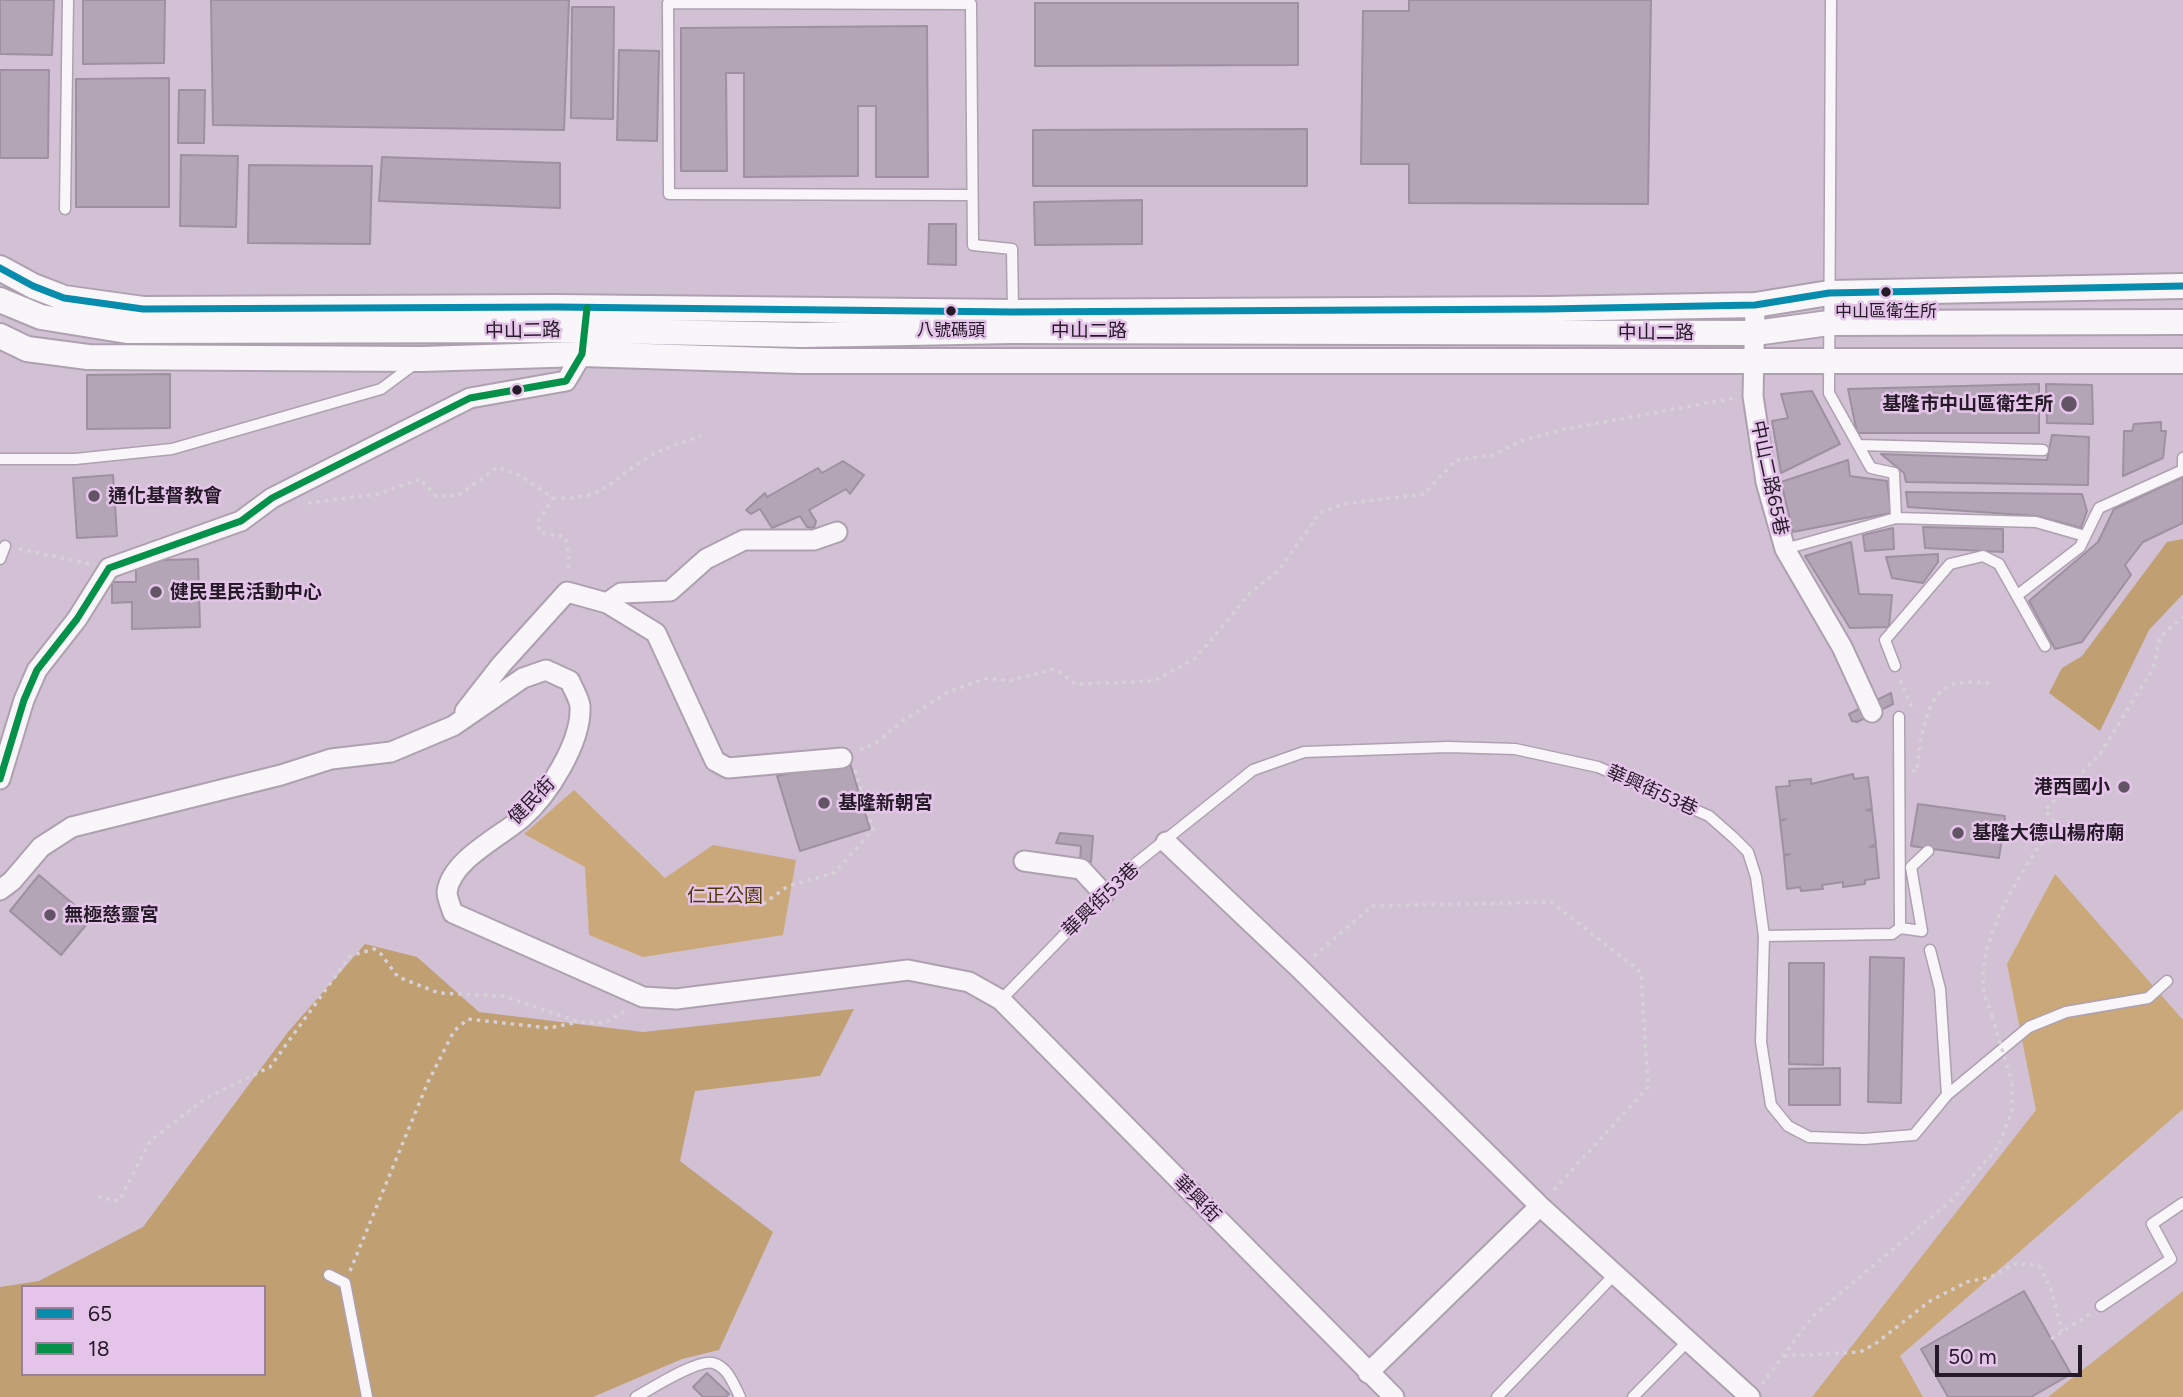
<!DOCTYPE html>
<meta charset="utf-8">
<style>
body{margin:0}
#map{position:relative;width:2183px;height:1397px;overflow:hidden;background:#d2c0d5;font-family:Figtree,sans-serif}
canvas{display:block}
.legend{position:absolute;left:21px;top:1285px;width:245px;height:91px;box-sizing:border-box;background:#e5c4ea;border:2px solid #98809c;margin:0;padding:9px 12px;list-style:none;font-size:21px;color:#251a27}
.legend li{display:flex;align-items:center;gap:14px;height:35px}
.legend b{width:35px;border:2px solid #98809c}
.scale{position:absolute;left:1935px;top:1345px;width:147px;height:32px;box-sizing:border-box;border:4px solid #251a27;border-top:0;padding-left:9px;font-size:21px;line-height:24px;white-space:nowrap;color:#251a27;-webkit-text-stroke:5px #e5c4ea;paint-order:stroke}
</style>
<div id="map">
<canvas width="2183" height="1397"></canvas>
<ul class="legend">
<li><b style="height:9px;background:#078cad"></b>65</li>
<li><b style="height:9px;background:#06914b"></b>18</li>
</ul>
<div class="scale">50 m</div>
</div>
<script>
const ctx = document.querySelector('canvas').getContext('2d');
ctx.lineJoin = 'round';
function paint(path, color) {
  ctx.fillStyle = color;
  ctx.fill(path, 'evenodd');
}
function strokePath(path, color, width, dash) {
  ctx.strokeStyle = color;
  ctx.lineWidth = width;
  ctx.lineCap = dash ? 'butt' : 'round';
  ctx.setLineDash(dash || []);
  ctx.stroke(path);
}
function write(font, color, halo, rows, align = 'center') {
  ctx.font = font + ' Figtree,"Noto Sans TC",sans-serif';
  ctx.lineWidth = 5;
  ctx.setLineDash([]);
  ctx.textBaseline = 'middle';
  ctx.strokeStyle = halo;
  ctx.fillStyle = color;
  for (const [text, x, y, turn = 0] of rows) {
    ctx.save();
    ctx.translate(x, y);
    ctx.rotate((+turn || 0) * Math.PI / 180);
    ctx.textAlign = isNaN(turn) ? turn : align;
    if (halo) ctx.strokeText(text, 0, 0);
    ctx.fillText(text, 0, 0);
    ctx.restore();
  }
}
paint(new Path2D(`
 M574,790L665,878L713,845L796,860L783,935L643,957L589,935L585,867L524,834Z
 M2055,874L2183,1020V1109L1900,1356L1923,1397H1812L2036,1110L2007,964Z
 M2183,1291V1397H2048Z`), '#caa87a');
paint(new Path2D(`
 M2183,539V594L2149,630L2100,731L2049,693L2062,668L2082,656L2167,542Z
 M365,944L417,957L479,1012L643,1032L854,1009L820,1076L695,1091L680,1161L773,1232L719,1350L682,1359L593,1397H0V1287L39,1281L143,1227L288,1032ZM23,1287H264V1374H23Z`), '#c09f72');
const building = new Path2D(`
 M0,0H54L52,55L0,54Z
 M83,0H165L164,63L83,64Z
 M211,0H569L564,130L213,125Z
 M1409,0H1651L1648,204L1409,203V164H1361L1363,11H1409Z
 M1035,3H1298V65L1035,66Z
 M572,7H614L613,119L571,118Z
 M927,26L928,177H876V106H858V176L744,177V73H726L727,171H681V28Z
 M619,50L659,51L657,141L617,140Z
 M0,70H49L48,158H0Z
 M169,78V207H76V79Z
 M179,90H205L204,143H178Z
 M1307,129V186H1033V130Z
 M181,155L238,156L236,227L180,226Z
 M382,157L560,163V208L379,201Z
 M249,165L372,166L370,244L248,243Z
 M1142,200V244L1035,245L1034,202Z
 M929,224H956V265L928,264Z
 M170,374V428L87,429V375Z
 M2039,384V433H1857L1848,389Z
 M2046,384L2092,385L2093,424L2047,423Z
 M1812,391L1840,444L1781,473L1772,421L1788,418L1781,394Z
 M2161,422V431H2166L2163,458L2123,476L2124,431H2132L2134,424Z
 M2052,435L2089,437L2088,485L1906,482L1904,473L1881,454L2047,460Z
 M1848,460L1850,476L1887,481L1891,513L1793,532L1781,482Z
 M843,461L864,475L850,494L846,489L809,510L816,521L814,528L807,527L800,516L772,528L760,509L751,514L746,510L765,493L767,497L818,468L822,473Z
 M113,475L117,536L77,538L73,478Z
 M2183,477V523L2143,542L2125,565L2131,575L2082,642L2055,649L2029,601L2098,542L2114,509Z
 M1906,492L2082,494L2087,511L2081,528L2037,516L1908,507Z
 M1923,527L2003,529V552L1925,548Z
 M1893,528L1894,549L1865,551L1863,535Z
 M1851,542L1859,594L1892,595L1889,627L1850,628L1805,556Z
 M1938,554V562L1923,583L1892,578L1886,557Z
 M198,559L200,627L132,629V602L112,603V582H136V561Z
 M1891,693L1893,704L1857,722L1852,721L1849,714Z
 M849,760L870,829L800,851L777,776Z
 M1853,774L1854,779L1868,777L1872,809L1866,810L1872,811L1876,844L1870,847L1876,846L1879,878L1865,880V884L1843,887V882L1822,885L1823,889L1801,891L1800,887L1787,889L1784,856L1790,854L1784,855L1780,821L1786,819L1780,820L1776,787L1790,786L1789,781L1811,779V784Z
 M1918,804L2005,816L1999,858L1911,846Z
 M1060,833L1093,836L1091,862L1080,861L1081,846L1056,843Z
 M39,875L91,919L61,955L10,911Z
 M1870,957L1904,958L1901,1103L1868,1102Z
 M1789,963H1824L1823,1065L1789,1064Z
 M1840,1068V1105H1789V1069Z
 M2024,1291L2071,1374L2031,1397H1948L1921,1349Z
 M707,1373L729,1394L726,1397H703L693,1387Z`);
paint(building, '#b3a5b6');
strokePath(building, '#9e90a0', 2);
const service = new Path2D(`
 M1831,0L1829,393L1871,468L1894,473L1896,518
 M971,195L669,194L668,3L971,4L973,245L1012,249L1013,310
 M65,209L68,0
 M1858,445L2043,450
 M0,459H75L172,449L381,389L416,363
 M1785,549L1896,518L2036,522L2085,536
 M0,559L5,546
 M2019,594L2080,547L2099,508L2183,470V458
 M1895,666L1885,640L1950,564L1983,556L1999,564L2045,646
 M1899,717L1900,928
 M1764,936L1892,934L1900,928L1922,931L1911,867L1928,851
 M1930,950L1940,989L1947,1095
 M1001,1000L1125,872L1253,770L1304,752L1448,747L1515,749L1598,767L1709,816L1734,838L1748,852L1756,877L1764,936L1761,1042L1771,1105L1788,1126L1809,1137L1864,1139L1914,1135L1947,1095L2029,1027L2066,1012L2148,998L2167,981
 M329,1275L345,1283L367,1397
 M2101,1306L2171,1259L2152,1224L2183,1203
 M636,1397C651,1389 697,1359 713,1363C728,1367 734,1385 740,1397
 M1497,1397L1615,1274
 M1633,1397L1688,1341`);
const minor = new Path2D(`
 M1755,305L1753,396L1766,482L1785,549L1842,647L1872,712
 M607,603L621,593L670,591L706,559L744,540H814L837,532
 M465,711L501,665L567,592L607,603L656,633L715,761L728,768L842,758
 M0,779L24,700L37,670L77,619L109,568L241,521L272,498L470,398L566,381L582,354L584,344
 M1166,842L1300,969L1540,1206L1368,1373
 M1024,861L1081,869L1104,894
 M0,890L12,881L41,847L72,827L281,775L331,759L391,752L453,726L523,678L546,670L570,681C573,689 579,698 580,706C582,742 548,795 522,818C500,837 451,860 447,892C447,898 451,907 453,913L643,997L676,999L908,970L969,982L1001,1000L1394,1397
 M1540,1206L1750,1397`);
const tertiary = new Path2D(`
 M0,268L33,286L64,298L143,309L556,307L1013,312L1547,309L1755,305L1829,293L2183,286
 M0,300L41,317L127,331L557,330L803,335L1012,331L1755,333L1829,323L2183,322
 M0,336L27,349L88,357L422,359L582,354L800,361H2183`);
strokePath(service, '#aea0b0', 13);
strokePath(minor, '#aea0b0', 23);
strokePath(tertiary, '#aea0b0', 28);
strokePath(new Path2D(`
 M553,498C604,500 606,484 645,459C662,448 682,443 701,436
 M308,503L378,494L420,479L436,496L459,495L498,467L519,475L553,498L539,520V532L565,537L569,555L568,573
 M19,549L90,564
 M1900,680L1912,708
 M860,750L876,743L904,720L950,691L988,678L1009,681L1054,669L1076,684L1154,681L1196,658L1250,593L1278,571L1320,513L1343,504L1424,494L1456,460L1493,455L1520,441L1561,430L1734,398
 M1912,771H1917C1920,744 1924,688 1959,683C1969,681 1981,683 1992,683
 M763,904L788,886L834,873L873,830L855,770
 M1314,956L1372,906L1551,902L1641,972L1648,1087L1553,1191
 M1992,1016C1989,1006 1983,995 1983,985C1981,935 2015,884 2040,844L2049,842L2059,828L2045,810L2100,754L2153,669L2160,637L2183,617
 M98,1197L119,1201L150,1141L206,1098L270,1067L350,956L374,949L381,954L398,977L439,993L503,996L579,1022L604,1023L625,1011
 M350,1271L428,1082L454,1031L468,1019L549,1028L578,1022
 M2051,1339L2091,1313
 M1784,1356L1860,1352L1875,1344L1930,1301L1967,1282L1991,1277L2016,1263L2039,1266L2051,1289L2062,1332
 M1762,1384L1813,1316L1952,1200L1998,1147L2012,1111V1082`), '#d6d1d7', 3.5, [3.5, 5]);
strokePath(service, '#f8f6f9', 10);
strokePath(minor, '#f8f6f9', 19);
strokePath(tertiary, '#f8f6f9', 24);
strokePath(new Path2D(`
 M1992,1016L2012,1082`), '#d6d1d7', 3.5, [3.5, 5]);
strokePath(new Path2D(`
 M0,268L33,286L64,298L143,309L556,307L1013,312L1547,309L1755,305L1829,293L2183,286`), '#078cad', 7);
strokePath(new Path2D(`
 M0,779L24,700L37,670L77,619L109,568L241,521L272,498L470,398L566,381L582,354L587,308`), '#06914b', 7);
for (const [x, y, r, color] of [
 [1886,292,6,"#251a27"],
 [951,311,6,"#251a27"],
 [517,390,6,"#251a27"],
 [2069,404,9,"#625464"],
 [94,496,7,"#625464"],
 [156,592,7,"#625464"],
 [2124,787,7,"#625464"],
 [824,803,7,"#625464"],
 [1958,833,7,"#625464"],
 [50,915,7,"#625464"]
]) {
  const dot = new Path2D();
  dot.arc(x, y, r, 0, 2 * Math.PI);
  ctx.fillStyle = color;
  ctx.fill(dot);
  strokePath(dot, '#e5c4ea', 2.5);
}
write('17px', '#251a27', '#e5c4ea', [
 ["中山區衛生所",1886,312],
 ["八號碼頭",951,331]
]);
write('19px', '#251a27', '#e5c4ea', [
 ["中山二路",523,331,-1],
 ["中山二路",1089,331],
 ["中山二路",1656,333],
 ["中山二路65巷",1769,478,78],
 ["華興街53巷",1652,791,24],
 ["健民街",532,801,-46],
 ["華興街53巷",1101,900,-44],
 ["華興街",1197,1199,45]
]);
write('bold 19px', '#251a27', '#e5c4ea', [
 ["基隆市中山區衛生所",2053,404,"right"],
 ["通化基督教會",108,496],
 ["健民里民活動中心",170,592],
 ["港西國小",2110,787,"right"],
 ["基隆新朝宮",838,803],
 ["基隆大德山楊府廟",1972,833],
 ["無極慈靈宮",64,915]
], 'left');
write('19px', '#4d3600', '#e5c4ea', [
 ["仁正公園",725,896]
]);
</script>
